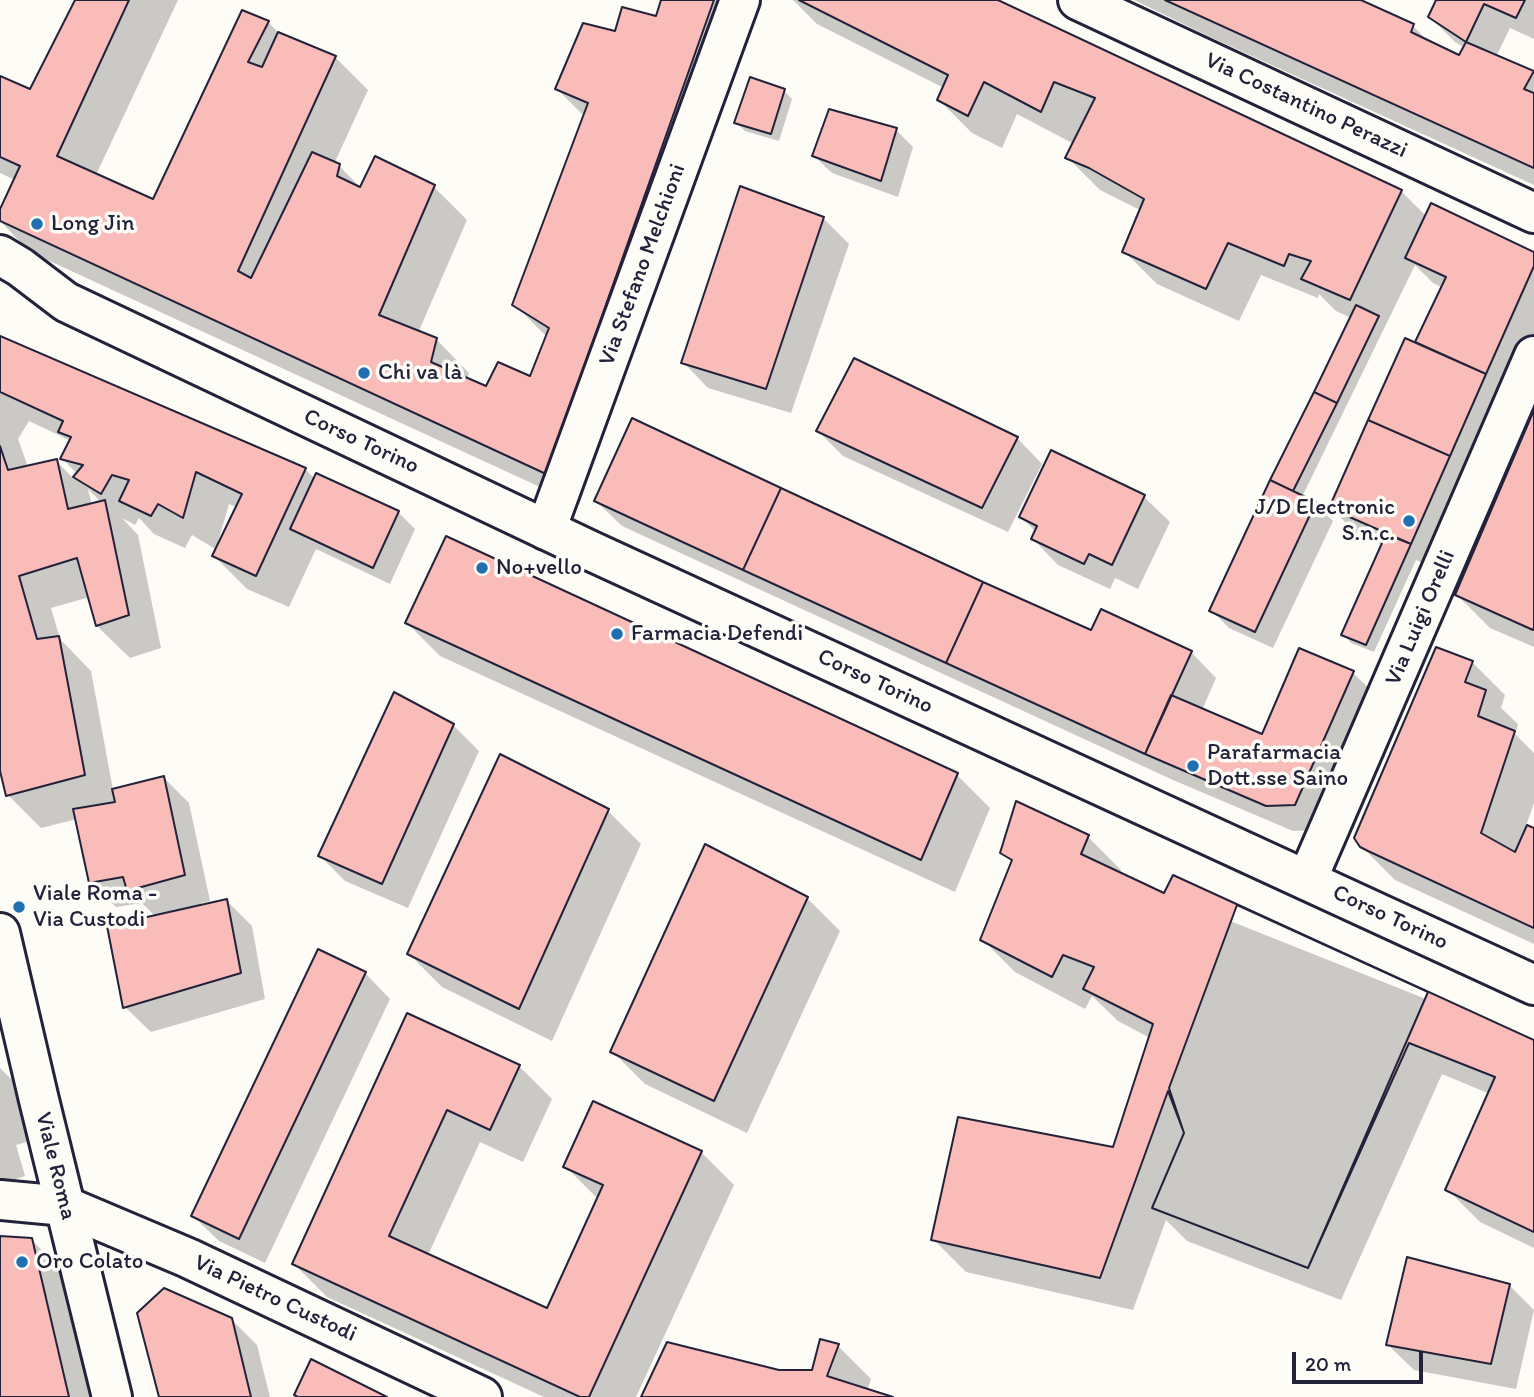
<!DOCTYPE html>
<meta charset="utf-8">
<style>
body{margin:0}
#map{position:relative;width:1534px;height:1397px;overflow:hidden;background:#fdfcf7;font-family:Itim,sans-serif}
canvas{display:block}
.scale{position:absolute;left:1292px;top:1352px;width:131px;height:32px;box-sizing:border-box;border:4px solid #22223b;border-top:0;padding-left:9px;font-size:21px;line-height:24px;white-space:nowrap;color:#22223b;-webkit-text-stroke:5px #fdfcf7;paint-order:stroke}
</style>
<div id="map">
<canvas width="1534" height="1397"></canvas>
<div class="scale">20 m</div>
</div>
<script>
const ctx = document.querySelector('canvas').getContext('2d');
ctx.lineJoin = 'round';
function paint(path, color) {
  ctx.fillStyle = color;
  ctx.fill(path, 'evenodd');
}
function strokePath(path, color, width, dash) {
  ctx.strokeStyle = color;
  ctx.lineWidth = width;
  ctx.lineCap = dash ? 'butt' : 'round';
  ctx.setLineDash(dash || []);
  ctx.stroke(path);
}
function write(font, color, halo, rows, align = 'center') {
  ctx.font = font + ' Itim,sans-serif';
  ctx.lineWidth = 7;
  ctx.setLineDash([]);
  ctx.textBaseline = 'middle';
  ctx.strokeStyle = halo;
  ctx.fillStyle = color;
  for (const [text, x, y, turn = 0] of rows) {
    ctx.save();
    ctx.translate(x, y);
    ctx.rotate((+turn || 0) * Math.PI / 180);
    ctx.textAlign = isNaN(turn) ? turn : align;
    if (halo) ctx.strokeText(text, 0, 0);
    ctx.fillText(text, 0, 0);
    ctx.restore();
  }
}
paint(new Path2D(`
 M77,0H178L96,175L154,201L268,22L280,34L335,57L368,90L334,164L339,166L361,188L376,159L434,187L467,220L418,333L436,339L469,373L467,380L487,389L531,378L547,337L514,304L585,117L557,89L616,33L657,18L663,0H759L579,505L30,252L0,221V213L15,180L0,173V78L30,91Z
 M793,0H992L1401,191L1427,217L1534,254V349L1436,569L1416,560L1374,652L1351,643L1343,634L1383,545L1357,534L1331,508L1443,288L1433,283L1415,265L1302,497L1315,503L1333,521L1273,648L1229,628L1211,610L1351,318L1336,311L1319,294L1318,298L1261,275L1239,321L1157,284L1124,251L1142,211L1100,190L1067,157L1074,144L1017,114L1002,148L972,133L939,100L944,88L817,24Z
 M1134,0H1357L1413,26L1431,44L1460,57L1465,48L1455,42L1430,17L1437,0H1534V39L1510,28L1496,57L1534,73V185L1208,36Z
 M784,91L792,99L779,141L745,131L736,122Z
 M896,130L913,147L898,197L832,173L814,156Z
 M823,218L849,244L791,413L708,388L683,362Z
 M0,338L305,469L315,479L398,512L415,529L390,584L316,549L289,607L247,589L214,556L217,550L192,535L185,548L154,534L139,518L135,525L122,518L138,535L161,648L130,658L97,626L90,597L51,608L60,639L91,671L113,790L164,778L189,803L210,901L201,903L202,906L226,900L252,926L265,999L151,1032L125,1007L156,917L142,903L116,907L91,882L77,819L41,828L8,795L0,763ZM29,421L71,441L62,458L78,475L74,479L56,461L28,467L18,439ZM88,489L102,503L92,505ZM229,504L238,508L219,545H217Z
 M1534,415V647L1490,628L1457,595Z
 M818,431L1017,438L1042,464L1008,532L843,456Z
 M1144,497L1170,522L1138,589L1115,578L1110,589L1058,565L1033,539L1036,532L1021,517Z
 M596,501L1092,633L1191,652L1216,678L1202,710L1262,736L1353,673L1379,698L1320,830L1293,831L1173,780L622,526Z
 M407,623L957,775L990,808L955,892L440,656Z
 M1472,662L1505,695L1501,708L1518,724L1515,734L1534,753V803L1526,826L1534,830V944L1395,880L1361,846Z
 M453,725L479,751L408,908L345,881L320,856Z
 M1017,804L1088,837L1121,870L1119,874L1165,895L1534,1042V1248L1480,1222L1447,1189L1490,1094L1442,1074L1341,1300L1187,1241L1166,1220L1133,1310L966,1272L933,1239L1114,1150L1150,1038L1118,1021L1092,996L1085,1009L1015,972L982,939L1013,863L1002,852Z
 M608,811L641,844L552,1041L442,987L409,954Z
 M807,898L840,931L747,1133L645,1084L612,1051Z
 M365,973L390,999L265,1263L219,1241L193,1216Z
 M408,1015L519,1066L552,1099L523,1162L480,1142L428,1255L548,1310L599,1200L565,1166L701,1152L734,1185L636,1397H544L327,1297L294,1264Z
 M0,1068L16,1084L30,1141L16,1145L25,1176L0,1184Z
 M0,1238L31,1239L64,1273L94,1397H0Z
 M1509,1285L1534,1310L1516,1389L1414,1370L1388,1345Z
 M231,1319L257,1345L270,1397H161Z
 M838,1346L871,1379L867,1391L887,1397H643L779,1371L813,1372Z`), '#0003');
const building = new Path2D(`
 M75,0H129L57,156L153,199L242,10L269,21L248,62L262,67L278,32L336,56L238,271L251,278L312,152L340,164L337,176L360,187L375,156L435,185L379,315L437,338L431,362L486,386L498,362L530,376L549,328L512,305L588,103L555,89L583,23L615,31L622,7L656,16L661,0H714L546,474L0,221V209L20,166L0,157V76L30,89Z
 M799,0H998L1402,190L1350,300L1301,279L1311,261L1289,254L1284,266L1228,243L1206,289L1122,252L1144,199L1089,168L1065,158L1095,98L1054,82L1041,112L984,82L968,116L937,100L948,75Z
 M1165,0H1361L1414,24L1411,32L1459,55L1466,42L1534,71L1524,89L1534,93V168Z
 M1436,0H1525L1516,18L1484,4L1466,42L1428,17Z
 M750,77L785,89L771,134L734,123Z
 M829,109L897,128L881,181L812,156Z
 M740,186L824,217L766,389L681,363Z
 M1431,203L1534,252V266L1486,374L1415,342L1446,277L1405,258Z
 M1356,305L1379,316L1337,403L1314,392Z
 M0,336L306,468L256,576L212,556L242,494L196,472L183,518L158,504L151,516L119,501L129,480L112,475L101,494L73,477L83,465L60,459L71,437L58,432L63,421L0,392Z
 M1405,338L1486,374L1450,456L1368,420Z
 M854,358L1018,437L982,508L816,431Z
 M1314,392L1337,403L1293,491L1270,480Z
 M1534,410V627L1533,630L1455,595Z
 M632,418L781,488L743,570L594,501Z
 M1368,420L1450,456L1411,544L1329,508Z
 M0,446L8,470L57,459L68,509L105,500L129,615L96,626L77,558L19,576L37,639L59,636L85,775L6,796L0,771Z
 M1051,450L1145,495L1112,565L1089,554L1084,564L1031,539L1037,526L1019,517Z
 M316,473L399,511L373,568L290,529Z
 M1270,480L1316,502L1255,632L1209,611Z
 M781,488L983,582L946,663L743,570Z
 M1386,534L1411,544L1366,645L1341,635Z
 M446,536L958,773L921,860L405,623Z
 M983,582L1091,630L1101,609L1192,651L1145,754L946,663Z
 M1436,647L1473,661L1465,682L1486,690L1478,716L1515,731L1481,833L1515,852L1527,825L1534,828V928L1368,851L1360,847L1354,838Z
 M1299,648L1354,671L1295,805L1266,806L1145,754L1171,695L1262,734Z
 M394,692L454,724L382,884L318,856Z
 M500,754L609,809L519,1009L407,954Z
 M164,776L185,875L127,891L123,877L89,883L73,809L115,802L112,789Z
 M1016,801L1089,835L1081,854L1164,893L1173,875L1534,1040V1232L1445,1190L1495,1077L1409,1043L1308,1268L1152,1208L1184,1133L1168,1091L1100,1278L931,1240L958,1117L1113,1147L1153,1024L1083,989L1094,967L1063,955L1052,977L980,940L1012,860L1000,853Z
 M705,844L808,897L714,1101L610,1052Z
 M227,899L241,973L123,1008L107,926Z
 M1237,905L1428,992L1308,1268L1152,1208L1184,1133L1169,1088Z
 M318,949L366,972L239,1239L191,1216Z
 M407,1013L520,1065L490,1130L447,1110L389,1236L547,1308L603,1185L563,1167L593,1101L702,1151L589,1397H580L292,1264Z
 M0,1236L32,1238L69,1397H0Z
 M1407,1257L1510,1284L1491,1364L1386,1345Z
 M164,1288L232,1318L251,1397H159L137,1313Z
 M820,1339L839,1344L827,1376L893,1397H641L667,1342L779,1370H812Z
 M311,1359L387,1397H298L294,1395Z`);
paint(building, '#f9bcb9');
strokePath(building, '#22223b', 2);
const minor = new Path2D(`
 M1078,0L1534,213
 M546,530L740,0
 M1307,880L1534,356
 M0,1200L65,1206L188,1258L482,1397`);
const tertiary = new Path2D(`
 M0,933L39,1100L112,1397`);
const secondary = new Path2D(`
 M0,255L20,267L66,302L591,551L1534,985`);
strokePath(minor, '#22223b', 44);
strokePath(tertiary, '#22223b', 44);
strokePath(secondary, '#22223b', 44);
strokePath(minor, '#fdfcf7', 38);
strokePath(tertiary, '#fdfcf7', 38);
strokePath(secondary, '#fdfcf7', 38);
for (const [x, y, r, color] of [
 [37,224,7,"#1f6fb2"],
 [364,373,7,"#1f6fb2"],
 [1409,521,7,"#1f6fb2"],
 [482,568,7,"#1f6fb2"],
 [617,634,7,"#1f6fb2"],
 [1193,766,7,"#1f6fb2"],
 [19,907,7,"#1f6fb2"],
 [22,1262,7,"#1f6fb2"]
]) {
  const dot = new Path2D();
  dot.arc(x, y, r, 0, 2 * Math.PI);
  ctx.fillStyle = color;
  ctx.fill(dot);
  strokePath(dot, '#fdfcf7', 2.5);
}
write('23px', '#22223b', '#fdfcf7', [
 ["Via Costantino Perazzi",1306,106,25],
 ["Via Stefano Melchioni",643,265,-70],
 ["Corso Torino",361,442,25],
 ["Via Luigi Orelli",1421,618,-67],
 ["Corso Torino",875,682,25],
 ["Corso Torino",1390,918,25],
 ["Viale Roma",55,1166,76],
 ["Via Pietro Custodi",275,1299,25]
]);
write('23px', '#22223b', '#fdfcf7', [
 ["Long Jin",51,224],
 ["Chi va là",378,373],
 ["J/D Electronic",1395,508,"right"],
 ["S.n.c.",1395,534,"right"],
 ["No+vello",496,568],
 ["Farmacia Defendi",631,634],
 ["Parafarmacia",1207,753],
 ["Dott.sse Saino",1207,779],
 ["Viale Roma -",33,894],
 ["Via Custodi",33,920],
 ["Oro Colato",36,1262]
], 'left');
</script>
